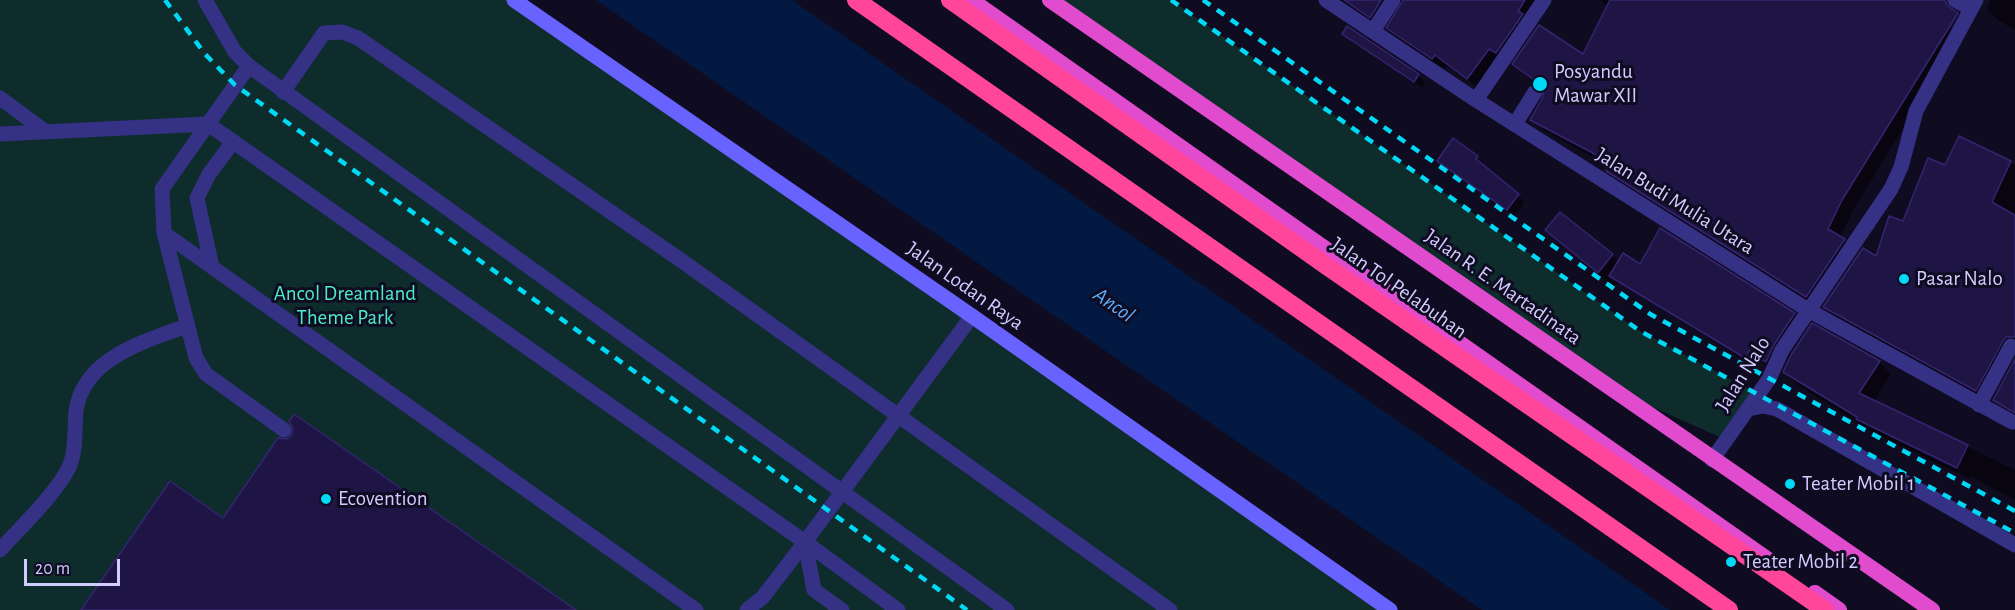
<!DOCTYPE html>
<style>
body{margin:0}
#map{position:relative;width:2015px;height:610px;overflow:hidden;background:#0f0b21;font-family:"Alegreya Sans",sans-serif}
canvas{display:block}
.scale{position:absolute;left:24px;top:559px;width:96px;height:27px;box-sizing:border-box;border:3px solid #d1cbff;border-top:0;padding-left:8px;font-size:18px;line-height:21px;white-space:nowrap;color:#d1cbff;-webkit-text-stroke:4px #0f0b21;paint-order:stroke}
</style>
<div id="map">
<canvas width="2015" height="610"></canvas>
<div class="scale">20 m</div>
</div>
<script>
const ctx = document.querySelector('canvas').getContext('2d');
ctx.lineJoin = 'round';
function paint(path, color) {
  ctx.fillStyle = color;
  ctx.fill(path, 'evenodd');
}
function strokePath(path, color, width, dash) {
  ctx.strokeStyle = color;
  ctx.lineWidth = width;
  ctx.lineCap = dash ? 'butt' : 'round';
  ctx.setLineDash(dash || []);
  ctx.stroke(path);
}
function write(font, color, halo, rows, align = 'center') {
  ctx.font = font + ' "Alegreya Sans",sans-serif';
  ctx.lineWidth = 6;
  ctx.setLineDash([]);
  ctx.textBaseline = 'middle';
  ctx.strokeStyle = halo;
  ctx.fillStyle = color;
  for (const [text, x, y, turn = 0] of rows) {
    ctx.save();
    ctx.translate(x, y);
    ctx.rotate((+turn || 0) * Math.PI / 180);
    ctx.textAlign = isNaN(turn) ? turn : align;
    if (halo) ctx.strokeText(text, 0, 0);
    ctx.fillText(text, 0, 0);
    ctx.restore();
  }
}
paint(new Path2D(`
 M0,0H514L1388,610H0Z
 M1050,0H1171L1640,331L1758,394L1726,440L1610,388Z`), '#0d2c2b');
paint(new Path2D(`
 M596,0H792L1670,610H1482Z`), '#041941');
paint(new Path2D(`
 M1332,0H1543L1479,88L1447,65L1444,69L1399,39L1388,28L1404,1L1396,5L1382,28L1344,2Z
 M1599,0H1937L1929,12L1962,37L1945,58L1853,211L1840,238L1856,251L1818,307L1619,181L1608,170L1610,166L1543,130L1532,119L1545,94L1514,64L1584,56L1609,6Z
 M1991,0H2015V30L1998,20L1987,9Z
 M1343,34L1418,75L1425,82L1422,88Z
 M1960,138L2015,165V351L1987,401L1836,318L1825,307L1877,258L1946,167Z
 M1477,157L1484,164L1483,167L1525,202L1515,216L1439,161Z
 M1560,214L1619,262L1640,266L1660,230L1794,315L1803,323L1775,370L1758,358L1754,366L1618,282L1614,287L1547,230Z
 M1879,362L1891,374L1874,401L2015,470V500L1971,476L1970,479L1870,431L1797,384L1785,371Z
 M2015,362V416L1995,400Z`), '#0007');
const building = new Path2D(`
 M1344,0H1381L1370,18Z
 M1403,0H1525L1518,11L1523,14L1496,53L1489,49L1467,79L1435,55L1432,59L1386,28Z
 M1610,0H1945L1947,5L1958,13L1842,200L1828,229L1845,239L1806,297L1606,171L1610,162L1530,120L1543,97L1544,88L1540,83H1532L1534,80L1512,64L1539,25L1583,54Z
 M1347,26L1419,74L1414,82L1342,34Z
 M1959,136L2011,161L1992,202L2015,215V337H2006L2003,341L1976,391L1823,307L1863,248L1876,256L1889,216L1903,221L1928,158L1945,165Z
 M1453,138L1478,156L1476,159L1519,194L1507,210L1437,161Z
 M1560,212L1613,254L1598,273L1545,230Z
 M1660,228L1795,313L1774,345L1766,362L1749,351L1745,358L1609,276L1623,253L1640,264Z
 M1812,323L1880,361L1859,393L1968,445L1957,468L1856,419L1857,417L1783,372L1791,355Z
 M2015,359V413L1993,400Z
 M294,414L576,610H81L170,481L223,518L278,438L287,439L292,435L293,427L289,422Z`);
paint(building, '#1f1544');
strokePath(building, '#352472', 1.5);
strokePath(new Path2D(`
 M249,66L162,189L164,233L196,358L206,374L284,430
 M283,92L324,33L342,32L358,38L682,261L1170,610
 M0,98L46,132
 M1515,124L1535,92
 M164,233L696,610
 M212,267L197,198L209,174L233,142
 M1748,409L1763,406L1777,409L2015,545
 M805,542L898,610
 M0,550C20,528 58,492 70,465C77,447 74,429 76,411C83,358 144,342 186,326
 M747,610L763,597L805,542L972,316`), '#353185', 15);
strokePath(new Path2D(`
 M205,0L235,52L249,66L1007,610
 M1326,0L1476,100L1808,310L2012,422
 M1955,0L1971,9
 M1373,31L1393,0
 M1476,100L1544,0
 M0,134L208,124L805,542L814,590L842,610
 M1979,405L2011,346
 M1712,460L1769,379L1782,350L1891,189L1901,167L1916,111L1976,0`), '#353185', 15);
strokePath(new Path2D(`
 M514,0L972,316L1390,610`), '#6862ff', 15);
strokePath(new Path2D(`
 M971,0L1767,559
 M1050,0L1932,610
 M1815,593L1839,610`), '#e04ccd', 16);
strokePath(new Path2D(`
 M856,0L1729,610
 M950,0L1328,267L1825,610`), '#ff469b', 18);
strokePath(new Path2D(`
 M165,0L205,54L235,85L967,610
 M1171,0L1640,331L2015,533
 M1203,0L1650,314L2015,511`), '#00d9f6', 4.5, [9, 8]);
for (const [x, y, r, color] of [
 [1540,84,8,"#00d9f6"],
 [1904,279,6,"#00d9f6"],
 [1790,484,6,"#00d9f6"],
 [326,499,6,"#00d9f6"],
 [1731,562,6,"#00d9f6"]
]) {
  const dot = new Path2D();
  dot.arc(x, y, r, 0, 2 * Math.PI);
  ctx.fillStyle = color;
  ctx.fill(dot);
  strokePath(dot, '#0f0b21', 2);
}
write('21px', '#d1cbff', '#0f0b21', [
 ["Posyandu",1554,72],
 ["Mawar XII",1554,96],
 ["Pasar Nalo",1916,279],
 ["Teater Mobil 1",1802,484],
 ["Ecovention",338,499],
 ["Teater Mobil 2",1743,562]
], 'left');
write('21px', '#d1cbff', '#0f0b21', [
 ["Jalan Budi Mulia Utara",1675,201,32],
 ["Jalan Lodan Raya",965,286,35],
 ["Jalan R. E. Martadinata",1503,287,35],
 ["Jalan Tol Pelabuhan",1399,288,35],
 ["Jalan Nalo",1743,374,-58]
]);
write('21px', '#4bebc6', '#0f0b21', [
 ["Ancol Dreamland",345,294],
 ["Theme Park",345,318]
]);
write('italic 22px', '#59afff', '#0f0b21', [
 ["Ancol",1114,305,35]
]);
</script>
